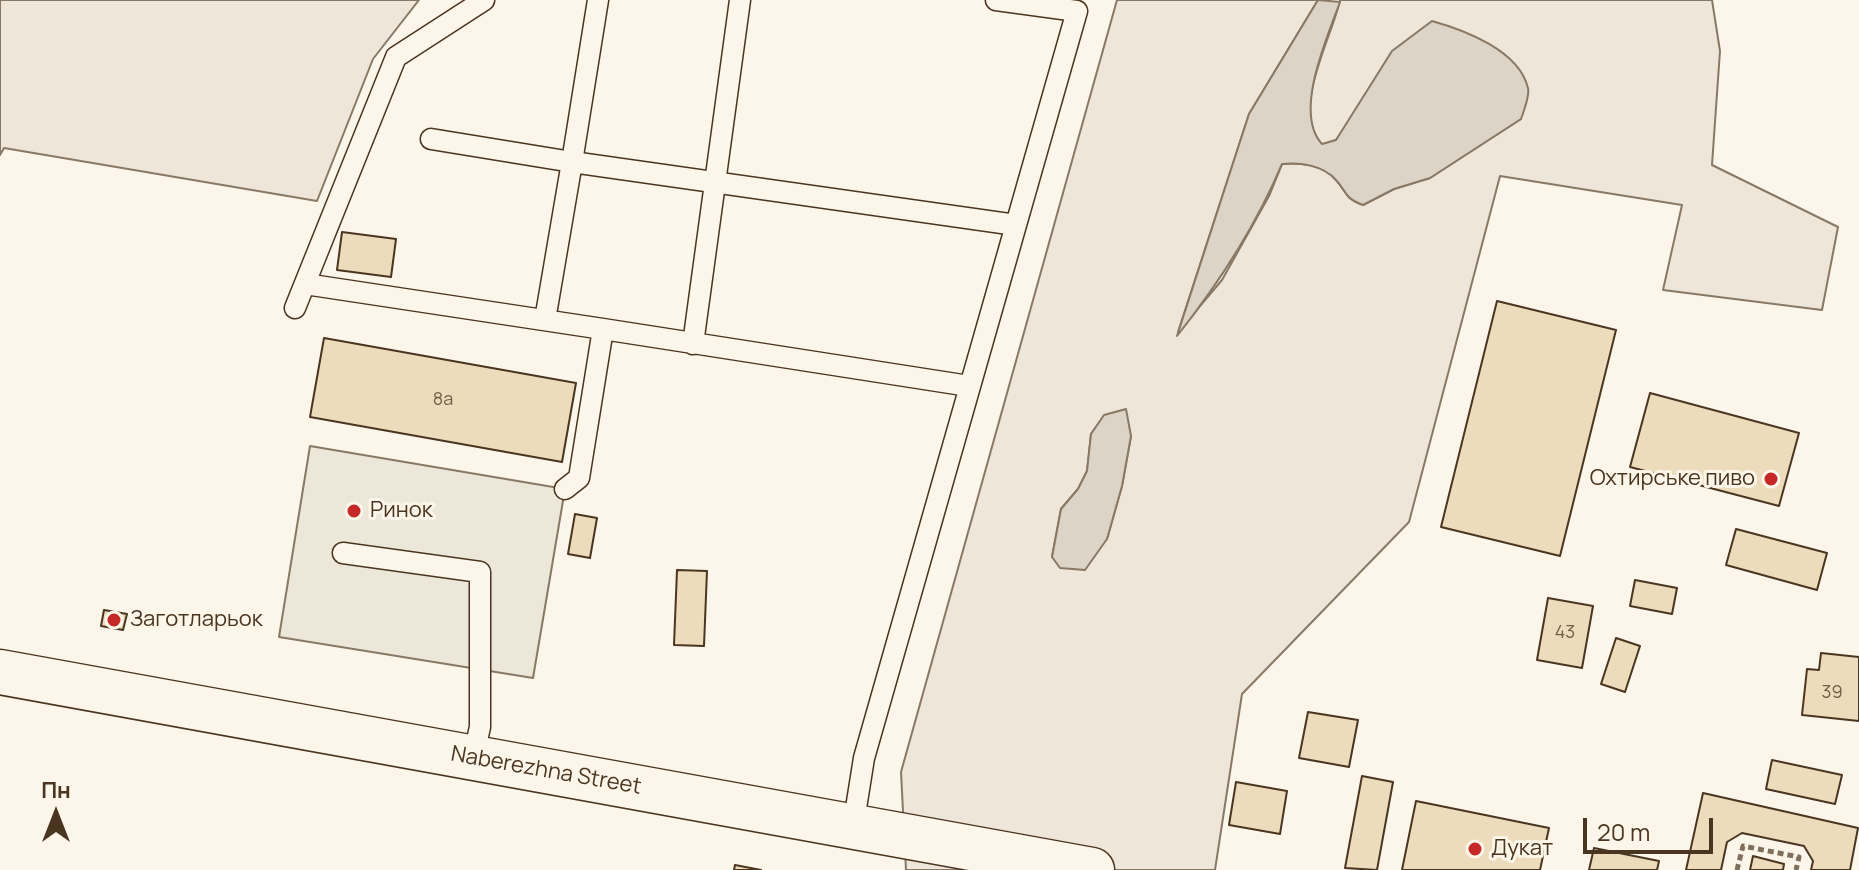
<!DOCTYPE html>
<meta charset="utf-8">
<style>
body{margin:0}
#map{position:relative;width:1859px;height:870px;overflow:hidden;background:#fbf6e9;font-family:Manrope,sans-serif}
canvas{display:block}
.north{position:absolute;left:16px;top:774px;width:80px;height:80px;-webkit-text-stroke:6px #fbf6e9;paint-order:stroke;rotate:0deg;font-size:22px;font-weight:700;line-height:32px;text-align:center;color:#4a3520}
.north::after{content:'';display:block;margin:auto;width:28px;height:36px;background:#4a3520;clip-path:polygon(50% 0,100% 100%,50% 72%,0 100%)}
.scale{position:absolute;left:1583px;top:818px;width:130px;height:36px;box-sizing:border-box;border:4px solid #4a3520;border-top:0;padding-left:10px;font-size:24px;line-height:28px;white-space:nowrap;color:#4a3520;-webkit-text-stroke:6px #fbf6e9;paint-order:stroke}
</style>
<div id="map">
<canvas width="1859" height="870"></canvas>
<div class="north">Пн</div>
<div class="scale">20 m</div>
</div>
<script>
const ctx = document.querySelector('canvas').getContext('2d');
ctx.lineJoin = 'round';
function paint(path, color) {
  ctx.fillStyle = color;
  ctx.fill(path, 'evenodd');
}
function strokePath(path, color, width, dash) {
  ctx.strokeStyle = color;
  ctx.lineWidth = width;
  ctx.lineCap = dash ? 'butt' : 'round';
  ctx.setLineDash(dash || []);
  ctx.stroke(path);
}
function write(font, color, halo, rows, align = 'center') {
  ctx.font = font + ' Manrope,sans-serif';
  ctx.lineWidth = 6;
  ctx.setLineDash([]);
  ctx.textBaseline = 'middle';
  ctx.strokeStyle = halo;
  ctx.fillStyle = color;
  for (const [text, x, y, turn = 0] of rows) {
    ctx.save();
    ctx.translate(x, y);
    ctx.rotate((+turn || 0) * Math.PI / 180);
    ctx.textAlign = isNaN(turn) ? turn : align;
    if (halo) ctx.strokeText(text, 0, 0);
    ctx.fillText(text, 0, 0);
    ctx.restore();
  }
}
const green = new Path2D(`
 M0,0H419L373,59L317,201L4,148L0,155Z
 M1117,0H1318L1249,114L1178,332L1222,280L1269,196L1282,164C1300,162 1323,165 1336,180C1348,193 1343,197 1363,205L1394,189L1430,178L1521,119L1355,114L1336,140L1322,145C1290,109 1331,41 1340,0H1712L1720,51L1712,165L1838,227L1822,310L1663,290L1682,205L1500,176L1409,522L1242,694L1215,870H906L901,772ZM1104,416L1131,436L1122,486L1107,539L1052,557L1061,509L1078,489L1087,471L1091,434Z`);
paint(green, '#ede6d9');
strokePath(green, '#887966', 2);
const parking = new Path2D(`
 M310,446L565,489L533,678L279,637Z`);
paint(parking, '#ede7d9');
strokePath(parking, '#887966', 2);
const water = new Path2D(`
 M1318,0L1340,2C1327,38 1293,113 1322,144L1336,140L1392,51L1432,21C1464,30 1519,50 1528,88C1530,96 1524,110 1521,119L1430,178L1394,189L1363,205C1343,197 1348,193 1336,180C1323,165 1300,162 1282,164C1255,228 1220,282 1177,336L1249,114Z
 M1126,409L1131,436L1122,486L1107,539L1085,570L1060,568L1052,557L1061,509L1078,489L1087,471L1091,434L1104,415Z`);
paint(water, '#dcd4c6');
strokePath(water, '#887966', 2);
const building = new Path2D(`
 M342,232L396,239L391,277L337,270Z
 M1497,301L1616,330L1560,556L1441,527Z
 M324,338L576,383L562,462L310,417Z
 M1650,393L1799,433L1779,506L1630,467Z
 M575,514L597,518L590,558L568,554Z
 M1736,529L1827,553L1817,590L1726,565Z
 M677,570L707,571L704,646L674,645Z
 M1635,580L1677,588L1672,614L1630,606Z
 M1548,598L1593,606L1582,668L1537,660Z
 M104,610L127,614L123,630L101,626Z
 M1616,638L1640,646L1625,692L1601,684Z
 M1821,653L1859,657V721L1802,715L1807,669L1819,670Z
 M1308,712L1358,720L1349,767L1299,758Z
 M1772,760L1842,775L1835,804L1766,789Z
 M1362,776L1393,782L1377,870L1345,868Z
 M1236,782L1287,791L1280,834L1229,825Z
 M1703,793L1858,828L1850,870H1811L1813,861L1804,846L1742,833L1727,842L1721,870H1686Z
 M1416,801L1549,828L1540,870H1402Z
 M1594,848L1659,861L1657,870H1589Z
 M1753,856L1784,864L1783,870H1750Z
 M735,865L761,870H734Z`);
paint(building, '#ecdcbc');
strokePath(building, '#4a3520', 2);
const lane = new Path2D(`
 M598,0L572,162L1016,225
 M431,139L572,162L545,320
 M305,284L603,329L579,478L565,489
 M295,308L396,57L484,0
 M603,329L969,386
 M693,344L740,0
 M343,553L480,572V727L473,758
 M853,827L864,758L1077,11L996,0`);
const secondary = new Path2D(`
 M0,672L1092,870`);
strokePath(lane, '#4a3520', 23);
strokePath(secondary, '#4a3520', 47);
strokePath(new Path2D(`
 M1737,870L1743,846L1799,857L1796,870`), '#7f6f5c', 5, [6, 4]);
strokePath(lane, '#fbf6e9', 20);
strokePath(secondary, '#fbf6e9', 44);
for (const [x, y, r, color] of [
 [1771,479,8,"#c62828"],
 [354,511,8,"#c62828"],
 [114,620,8,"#c62828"],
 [1475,849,8,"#c62828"]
]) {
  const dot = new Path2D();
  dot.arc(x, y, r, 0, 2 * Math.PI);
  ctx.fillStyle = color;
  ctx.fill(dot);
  strokePath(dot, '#fbf6e9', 3);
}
write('18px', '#725f47', null, [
 ["8а",443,400],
 ["43",1565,633],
 ["39",1832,693]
]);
write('22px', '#4a3520', '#fbf6e9', [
 ["Охтирське пиво",1755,479,"right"],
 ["Ринок",370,511],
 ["Заготларьок",130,620],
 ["Дукат",1491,849]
], 'left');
write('22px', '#4a3520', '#fbf6e9', [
 ["Naberezhna Street",546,771,10]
]);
</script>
